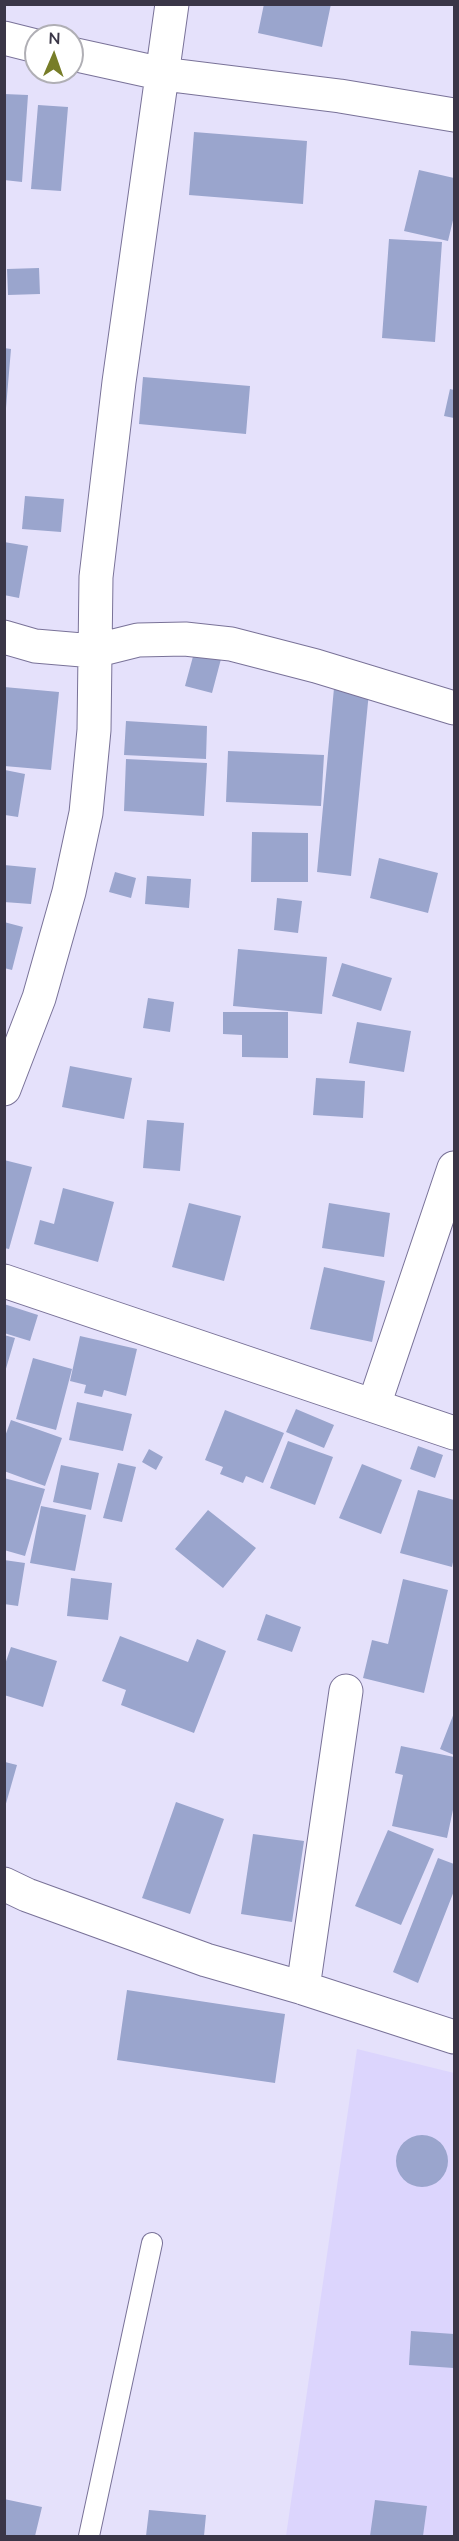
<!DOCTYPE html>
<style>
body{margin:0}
#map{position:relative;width:459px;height:2541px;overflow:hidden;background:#e5e1fb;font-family:Mulish,sans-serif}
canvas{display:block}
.frame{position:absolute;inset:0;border:6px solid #3a3647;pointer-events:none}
.north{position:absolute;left:24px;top:24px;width:60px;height:60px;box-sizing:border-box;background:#fff;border:2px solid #b0afb5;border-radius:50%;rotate:2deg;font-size:16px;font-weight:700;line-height:24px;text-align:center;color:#3a3647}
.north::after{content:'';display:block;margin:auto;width:21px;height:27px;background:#777d28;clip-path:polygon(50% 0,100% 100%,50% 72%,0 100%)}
</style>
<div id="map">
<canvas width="459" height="2541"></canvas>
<div class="frame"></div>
<div class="north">N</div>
</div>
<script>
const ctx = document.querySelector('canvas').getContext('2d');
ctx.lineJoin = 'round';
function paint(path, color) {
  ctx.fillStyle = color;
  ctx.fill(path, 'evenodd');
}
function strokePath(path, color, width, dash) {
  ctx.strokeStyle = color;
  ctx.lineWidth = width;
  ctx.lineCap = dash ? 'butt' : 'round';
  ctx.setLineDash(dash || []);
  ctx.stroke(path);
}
paint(new Path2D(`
 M357,2049L454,2073V2536H286Z`), '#dcd5fd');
paint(new Path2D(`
 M264,4H331L322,47L258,33Z
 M4,94L28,95L22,182L4,180Z
 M38,105L68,107L61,191L31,189Z
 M194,132L307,141L303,204L189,195Z
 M419,170L454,178V216L448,241L404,231Z
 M389,239L442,242L435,342L382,338Z
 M39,268L40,294L8,295L7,269Z
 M4,348L11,349L6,408H4Z
 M143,377L250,386L246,434L139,424Z
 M450,389L454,390V418L444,416Z
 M25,496L64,499L61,532L22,529Z
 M4,542L28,546L19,598L4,595Z
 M198,638L225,644L212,693L185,686Z
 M4,687L59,692L51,770L4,766Z
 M334,688L369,692L351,876L317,872Z
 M126,721L207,726L206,759L124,755Z
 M228,751L324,755L321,806L226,802Z
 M126,759L207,763L204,816L124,811Z
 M5,770L25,774L18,817L5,815Z
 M252,832L308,833V882H251Z
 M379,858L438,873L428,913L370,898Z
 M4,865L36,868L31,904L4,902Z
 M115,872L136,878L131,898L109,892Z
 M147,876L191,879L189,908L145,904Z
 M277,898L302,901L298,933L274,930Z
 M4,922L23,927L12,970L4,968Z
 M238,949L327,957L322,1014L233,1006Z
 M342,963L392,978L381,1011L332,996Z
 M148,998L174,1002L170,1032L143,1028Z
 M223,1012H288V1058L242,1057V1035L223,1034Z
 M357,1022L411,1031L404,1072L349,1063Z
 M70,1066L132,1078L124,1119L62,1107Z
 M316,1078L365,1081L363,1118L313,1115Z
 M147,1120L184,1123L180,1171L143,1168Z
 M4,1160L32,1167L9,1249L4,1248Z
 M63,1188L114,1202L98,1262L34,1244L40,1220L54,1224Z
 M189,1203L241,1216L224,1281L172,1267Z
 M329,1203L390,1213L384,1257L322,1248Z
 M324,1267L385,1281L372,1342L310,1329Z
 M4,1304L38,1315L30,1341L4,1333Z
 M4,1335L15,1338L5,1372H4Z
 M80,1336L137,1349L126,1396L104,1390L102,1397L84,1393L86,1385L70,1381Z
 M33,1358L72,1369L56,1430L16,1419Z
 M77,1402L132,1414L123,1451L69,1440Z
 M296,1409L334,1425L324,1448L286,1432Z
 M225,1410L284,1433L263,1483L246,1476L243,1483L220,1474L223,1467L205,1460Z
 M11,1420L62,1438L45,1486L4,1471V1439Z
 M288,1441L333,1457L315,1505L270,1488Z
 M418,1446L443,1455L435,1478L410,1469Z
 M149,1449L163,1457L156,1470L142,1462Z
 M118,1463L136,1467L122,1522L103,1518Z
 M362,1464L402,1480L381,1534L339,1518Z
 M61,1465L99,1473L91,1510L53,1502Z
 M4,1478L45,1489L25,1556L4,1550Z
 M418,1490L454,1500V1557L452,1567L400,1553Z
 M41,1506L86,1515L75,1571L30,1563Z
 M208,1510L256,1548L223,1588L175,1549Z
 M4,1560L25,1563L18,1606L4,1604Z
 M71,1578L112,1583L108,1620L67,1616Z
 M403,1579L448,1590L424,1693L363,1678L372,1640L388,1644Z
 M266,1614L301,1627L292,1652L257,1640Z
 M120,1636L188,1662L197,1639L226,1651L194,1733L121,1705L126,1690L102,1681Z
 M11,1647L57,1661L43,1707L4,1695V1667Z
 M454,1713V1755L440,1749Z
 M401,1746L454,1757V1805L447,1838L392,1826L403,1775L395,1773Z
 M5,1762L17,1765L5,1807Z
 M176,1802L224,1819L190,1914L142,1898Z
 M388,1830L434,1849L401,1925L355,1906Z
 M253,1834L304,1841L292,1922L241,1914Z
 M438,1858L454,1864V1891L418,1983L393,1972Z
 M127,1990L285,2014L275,2083L117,2060Z
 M396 2161a26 26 0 1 1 52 0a26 26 0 1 1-52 0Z
 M411,2331L454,2334V2368L409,2365Z
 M4,2499L42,2507L35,2536H4Z
 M375,2500L427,2506L423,2536H370Z
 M149,2510L206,2515L204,2536H146Z`), '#9aa5cd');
const service = new Path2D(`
 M89,2536L152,2243`);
const minor = new Path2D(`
 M4,38L36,46
 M72,54L163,74L340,96L454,115
 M4,637L35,646L94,651L138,640L185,639L231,644L316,666L454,708
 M4,1089L39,998L69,892L86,813L94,730L96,577L119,382L172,4
 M4,1281L454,1433
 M374,1405L454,1168
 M4,1884L27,1895L206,1960L303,1988L454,2037
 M303,1988L346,1691`);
strokePath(service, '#797298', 22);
strokePath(minor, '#797298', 35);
strokePath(service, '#fff', 20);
strokePath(minor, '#fff', 33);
</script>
